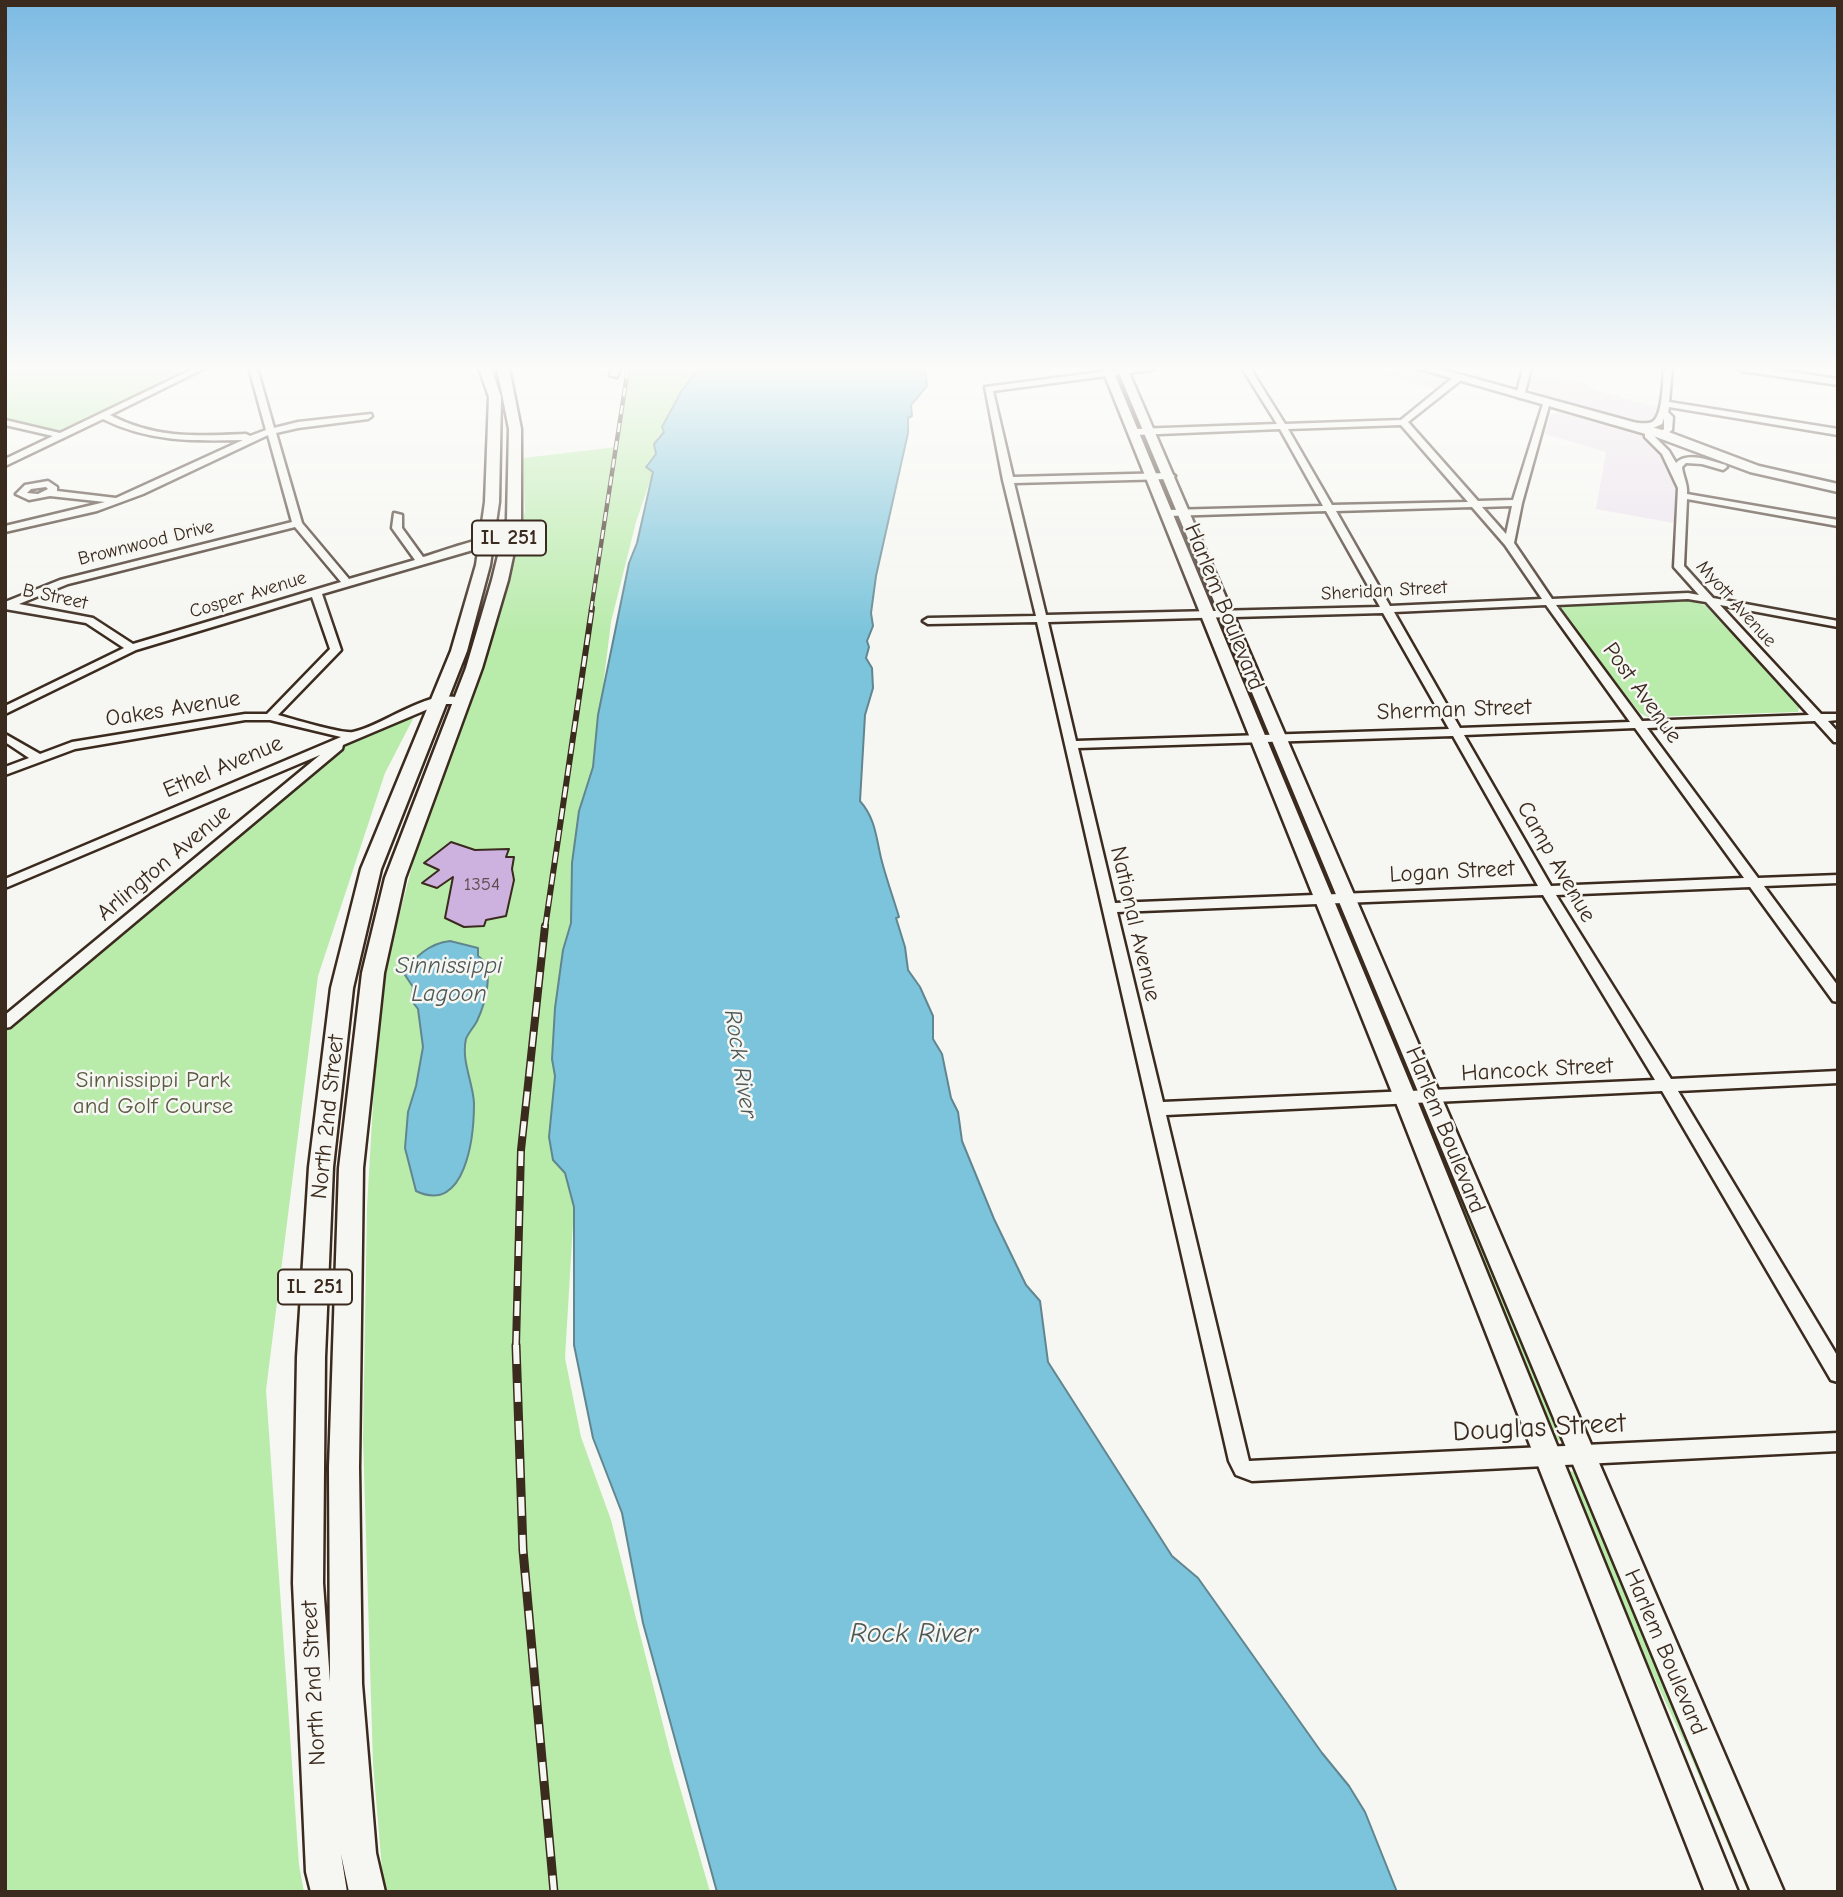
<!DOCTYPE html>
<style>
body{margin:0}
#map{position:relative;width:1843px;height:1897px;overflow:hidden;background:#f6f6f2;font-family:"Comic Neue",sans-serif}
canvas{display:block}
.frame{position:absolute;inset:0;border:7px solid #3b2a1e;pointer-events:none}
</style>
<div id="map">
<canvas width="1843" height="1897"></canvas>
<div class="frame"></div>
</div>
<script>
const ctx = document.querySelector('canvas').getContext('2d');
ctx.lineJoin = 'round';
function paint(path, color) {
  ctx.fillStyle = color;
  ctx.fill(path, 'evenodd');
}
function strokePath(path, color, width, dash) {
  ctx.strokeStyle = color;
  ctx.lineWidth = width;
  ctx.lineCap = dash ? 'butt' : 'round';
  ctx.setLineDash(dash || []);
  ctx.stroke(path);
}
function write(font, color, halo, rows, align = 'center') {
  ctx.font = font + ' "Comic Neue",sans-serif';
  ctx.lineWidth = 5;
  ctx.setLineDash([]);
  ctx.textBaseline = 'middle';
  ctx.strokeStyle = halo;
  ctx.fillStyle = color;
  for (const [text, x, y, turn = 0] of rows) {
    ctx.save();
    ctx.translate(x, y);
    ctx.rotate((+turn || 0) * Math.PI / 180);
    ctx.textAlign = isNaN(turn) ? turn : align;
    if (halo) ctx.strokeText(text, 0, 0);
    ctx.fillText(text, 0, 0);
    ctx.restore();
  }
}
paint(new Path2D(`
 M1399,368H1411L1442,377L1448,382L1438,390L1387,375Z
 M1531,375L1584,383L1592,389L1659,408L1651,423L1625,421L1533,394L1529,384Z
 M1560,412L1642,436L1660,446L1676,483L1674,523L1596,509L1606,452L1545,434L1550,415Z`), '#eae1ec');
paint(new Path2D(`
 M5,368H196L70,429L55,431L5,418Z
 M628,368H699L681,392L662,426L664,432L657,437L656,454L646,464L653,472L636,522L611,622L593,767L579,811L572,863L574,910L563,950L555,1008L553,1159L565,1173L574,1207L565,1358L581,1437L611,1520L672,1760L710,1892H384L373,1764L363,1438L367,1207L378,1018L391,947L414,859L487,654L514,560L525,511L523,458L616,447Z
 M1690,600L1706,606L1799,707L1798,712L1648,717L1640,713L1559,609L1562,605Z
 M1216,618H1222L1269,732H1263Z
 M416,713L385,773L318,976L266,1390L299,1865L304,1892H5V1023L350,736Z
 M1268,744H1274L1335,890H1328Z
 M1338,905L1342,906L1417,1089L1410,1088L1335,907Z
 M1422,1107L1427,1109L1564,1438L1562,1441L1556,1440L1551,1433L1418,1108Z
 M1571,1471L1577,1473L1753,1892H1748L1691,1757L1629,1623L1568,1474Z`), '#b9ebab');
const water = new Path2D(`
 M699,368H925L927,386L911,405L912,416L908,418V433L876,576L871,613L873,626L867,641L869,647L866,658L872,668L873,688L865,715L860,801C875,818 876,836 881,858C886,878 893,897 899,917L896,918L905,947L908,970L920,987L933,1016V1039L942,1054L951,1098L958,1112L962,1141L994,1219L1026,1285L1040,1301L1048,1362L1172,1556L1198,1578L1322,1753L1349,1786L1365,1812L1397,1892H717L643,1623L622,1513L593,1438L574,1345V1207L565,1173L553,1160L549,1137L555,1076L552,1059L555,1008L563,950L571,923L572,863L579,811L593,767L598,715L629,563L637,543L653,472L646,467L656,454L654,444L664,432L662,427L681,392Z
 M450,941L478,948V956C496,968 485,1004 477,1021C474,1027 468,1033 466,1039C461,1061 473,1082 474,1103C474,1136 466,1215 416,1191L405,1148L408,1112L416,1086L423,1047L418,1009L411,1000L413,987L405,975C412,957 431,943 450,941Z`);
paint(water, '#7bc4db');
strokePath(water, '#61868f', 2);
const building = new Path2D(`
 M451,842L475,850L509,849L506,857H514L512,869L514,880L506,916L486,920L484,926L464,927L445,918L453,877L437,888L422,883L439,870L424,863Z`);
paint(building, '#cdb1df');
strokePath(building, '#3b2a1e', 2);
const street = new Path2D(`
 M195,368H205L110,415C156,439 196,436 246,434L250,436L266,430L249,368H257L274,428L298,422L371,414L372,416L368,419L298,428L276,433L302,523L349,579L415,560L392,528L394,513L402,515V528L423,557C441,552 499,529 514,538L322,594L341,650L278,715C293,719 342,734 353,732C384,726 438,681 467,702L465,704H440L343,745L342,749L10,1027L5,1028V1015L320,755L5,888V879L341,737L270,720H245L75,749L5,775V767L29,758L5,742V734L40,754L72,742L245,714H267L330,649L312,597L136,650L5,714V706L124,648L86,623L5,609V602L60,580L292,522L268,435L143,494L97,511L5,532V526L105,502L50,496L29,500L16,494L25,485L48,481L57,487V491L116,498L243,440C193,441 149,442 103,419L5,466V459L53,436L5,425V420L60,433ZM46,487L48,489L38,494L27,493L31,489ZM295,527L341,582L133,644L93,618L19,604L68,584Z
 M612,368H620L617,377L610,375Z
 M1132,368H1155L1151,370L993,391L1013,477L1170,473L1175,476L1170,479L1014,483L1046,615L1380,607L1326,511L1168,516L1163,513L1168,510L1323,506L1280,429L1135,435L1131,432L1135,429L1277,424L1242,368H1250L1285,424L1401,420L1455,376H1461V380L1408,422L1478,501L1513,500L1543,404L1550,402L1522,503L1514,543L1552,599L1688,593L1699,595L1674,567L1678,488L1662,454L1645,437V433H1651L1669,451L1676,463C1688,451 1711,461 1726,465L1727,467L1723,470L1702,464L1686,463L1682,467C1683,477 1688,484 1687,494L1838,520V526L1687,499L1684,566L1713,598L1838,621V627L1720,605L1821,714H1838V720L1828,721L1838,732V742H1834L1815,721L1647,728L1758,878L1838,875V883L1764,886L1838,986V1002L1833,1001L1750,887L1556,895L1671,1079L1838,1071V1083L1678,1091L1838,1357V1382L1831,1380L1662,1091L1166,1115L1249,1461L1838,1433V1451L1252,1481L1236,1475L1229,1461L1037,622L928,624L923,621L928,618L1036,616L1003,480L985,387ZM1401,425L1468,502L1332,505L1288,429ZM1512,506L1506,534L1482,507ZM1472,507L1505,545L1542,599L1390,606L1336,511ZM1688,599L1706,602L1809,715L1642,721L1556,605ZM1546,605L1630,722L1460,728L1394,612ZM1383,613L1449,729L1076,741L1048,622ZM1635,728L1744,878L1551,886L1464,735ZM1453,736L1538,886L1115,903L1078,748ZM1543,895L1655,1080L1163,1102L1117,912Z
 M1523,368H1531L1524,396L1520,398L1516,396Z
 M1664,368H1672L1669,402L1838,429V435L1669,407L1668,412L1673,417L1672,430L1664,436L1657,434L1664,429V418L1662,424L1651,429L1629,427V423C1636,422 1646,425 1652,422C1663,417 1663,381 1664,368Z`);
const secondary = new Path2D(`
 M1102,368H1112L1417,1100L1738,1892H1705L1395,1100Z
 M1117,368H1127L1784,1892H1751Z
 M1737,368H1765L1838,379V385L1742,371Z`);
const primary = new Path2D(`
 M479,368H491L501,397L499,502L490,565L467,651L381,869L353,988L333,1167L325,1357L323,1583L330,1682L329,1467L339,1168L362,973L385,878L466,668L492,580L507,519L509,429L497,368H509L521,429V519L508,580L482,668L405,878L384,973L363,1168L359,1467L362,1684L376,1853L385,1892H349L341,1854L347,1892H311L306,1872L293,1583L297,1357L309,1167L331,988L361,869L451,651L476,565L485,502L489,397Z
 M1417,368H1436L1666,431L1759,466L1838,484V492L1750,472L1656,437Z`);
strokePath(street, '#3b2a1e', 5);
strokePath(secondary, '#3b2a1e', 5);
strokePath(primary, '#3b2a1e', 5);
paint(street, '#f6f6f2');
paint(secondary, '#f6f6f2');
paint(primary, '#f6f6f2');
const railFar3 = new Path2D(`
 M591,610L628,368`);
const railFar2 = new Path2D(`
 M545,928L592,608`);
const railFar1 = new Path2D(`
 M516,1346L521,1150L545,926`);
const rail = new Path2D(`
 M516,1345L523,1550L554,1892`);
strokePath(railFar3, '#3b2a1e', 4.5);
strokePath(railFar2, '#3b2a1e', 6);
strokePath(railFar1, '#3b2a1e', 8);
strokePath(rail, '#3b2a1e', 9);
strokePath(railFar3, '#f6f6f2', 2.5, [9]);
strokePath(railFar2, '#f6f6f2', 3.5, [11]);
strokePath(railFar1, '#f6f6f2', 5, [15]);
strokePath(rail, '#f6f6f2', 6, [19]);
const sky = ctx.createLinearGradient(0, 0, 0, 634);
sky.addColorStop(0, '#7cbae3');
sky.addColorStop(0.58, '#fbfbf9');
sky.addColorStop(1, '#fbfbf900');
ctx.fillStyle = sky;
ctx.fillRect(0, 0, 1843, 634);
write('19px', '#3b2a1e', '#f6f6f2', [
 ["Brownwood Drive",146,543,-14],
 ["Sheridan Street",1384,591,-3],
 ["Cosper Avenue",248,595,-17],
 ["B Street",55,597,12],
 ["Myott Avenue",1736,604,48]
]);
write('19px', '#604c4e', null, [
 ["1354",482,885]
]);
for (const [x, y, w] of [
 [509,538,74],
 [315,1287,74]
]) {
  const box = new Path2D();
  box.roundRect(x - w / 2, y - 17.5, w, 35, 5);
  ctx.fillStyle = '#f6f6f2';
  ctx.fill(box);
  strokePath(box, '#3b2a1e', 2);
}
write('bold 21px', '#3b2a1e', null, [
 ["IL 251",509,538],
 ["IL 251",315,1287]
]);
write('23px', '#3b2a1e', '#f6f6f2', [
 ["Harlem Boulevard",1224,607,68],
 ["Post Avenue",1642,693,54],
 ["Oakes Avenue",173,709,-9],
 ["Sherman Street",1454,710,-2],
 ["Ethel Avenue",223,767,-23],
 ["Camp Avenue",1556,862,60],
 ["Arlington Avenue",164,863,-40],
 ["Logan Street",1452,872,-3],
 ["National Avenue",1135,924,77],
 ["Hancock Street",1537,1070,-3],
 ["North 2nd Street",328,1117,-84],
 ["Harlem Boulevard",1445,1130,68],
 ["Harlem Boulevard",1665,1652,67],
 ["North 2nd Street",314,1683,-93]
]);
write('23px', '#5a5a41', '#f6f6f2', [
 ["Sinnissippi Park",153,1080],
 ["and Golf Course",153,1106]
]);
write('italic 24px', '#4e5857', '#f6f6f2', [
 ["Sinnissippi",449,966],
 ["Lagoon",449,994],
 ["Rock River",740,1064,81]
]);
write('28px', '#3b2a1e', '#f6f6f2', [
 ["Douglas Street",1539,1428,-3]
]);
write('italic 28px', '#4e5857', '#f6f6f2', [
 ["Rock River",914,1634]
]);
</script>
